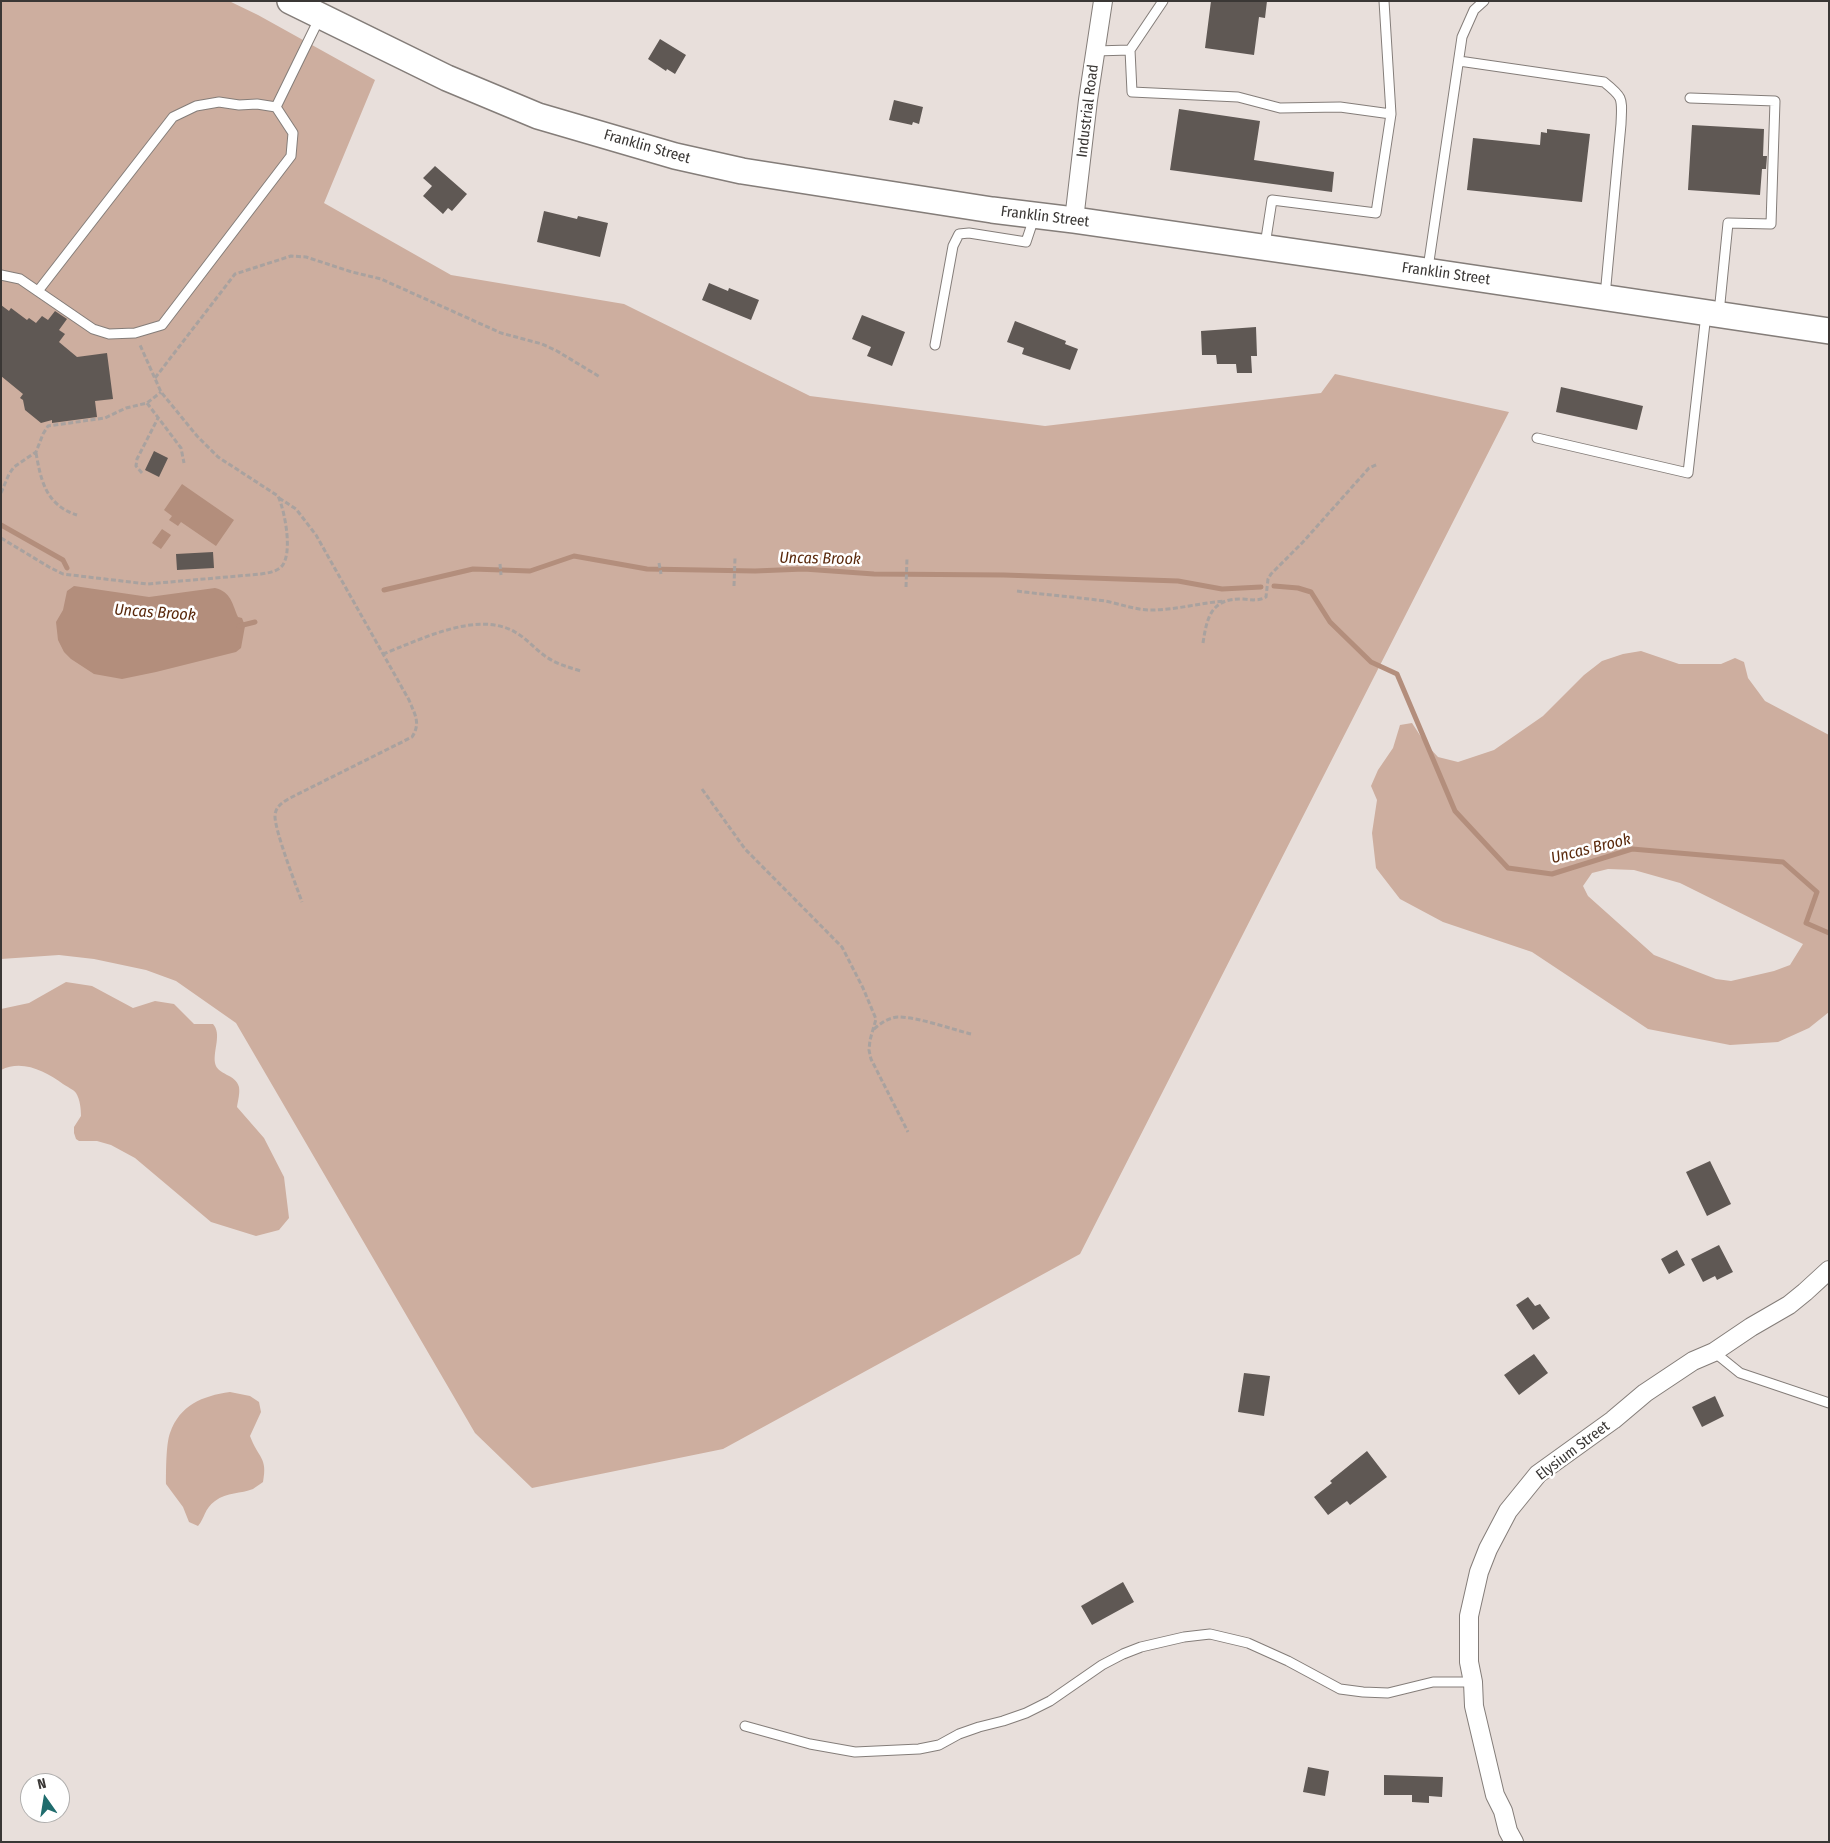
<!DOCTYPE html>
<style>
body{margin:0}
#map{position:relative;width:1830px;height:1843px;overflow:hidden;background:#e8dfdb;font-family:"Fira Sans Condensed",sans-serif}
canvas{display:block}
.frame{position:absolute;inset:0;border:2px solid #3a3735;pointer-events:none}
.north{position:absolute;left:20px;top:1773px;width:50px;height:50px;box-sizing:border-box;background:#fff;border:1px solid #b0afae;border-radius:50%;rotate:347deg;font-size:14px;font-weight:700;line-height:20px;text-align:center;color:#3a3735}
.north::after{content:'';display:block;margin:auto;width:18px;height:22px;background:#1f6c6d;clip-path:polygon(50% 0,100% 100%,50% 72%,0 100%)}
</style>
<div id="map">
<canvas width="1830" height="1843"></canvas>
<div class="frame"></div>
<div class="north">N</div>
</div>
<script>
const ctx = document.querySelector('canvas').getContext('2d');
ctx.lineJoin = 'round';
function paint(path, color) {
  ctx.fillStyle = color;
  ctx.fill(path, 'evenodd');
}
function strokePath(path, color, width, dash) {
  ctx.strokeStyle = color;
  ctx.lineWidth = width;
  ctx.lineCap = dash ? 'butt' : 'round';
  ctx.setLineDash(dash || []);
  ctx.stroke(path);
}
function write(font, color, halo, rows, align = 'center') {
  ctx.font = font + ' "Fira Sans Condensed",sans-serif';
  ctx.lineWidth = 5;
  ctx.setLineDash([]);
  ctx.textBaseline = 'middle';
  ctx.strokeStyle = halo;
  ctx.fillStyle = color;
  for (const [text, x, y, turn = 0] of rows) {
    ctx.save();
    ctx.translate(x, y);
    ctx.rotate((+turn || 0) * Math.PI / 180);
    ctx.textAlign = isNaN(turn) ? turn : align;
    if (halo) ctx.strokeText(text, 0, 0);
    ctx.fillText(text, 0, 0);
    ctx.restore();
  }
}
paint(new Path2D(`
 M1,1H229L258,15L375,80L324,203L451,275L624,304L810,396L1045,426L1321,393L1335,374L1509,412L1080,1254L723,1449L532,1488L475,1433L236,1023L176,981L146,970L94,959L59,955L1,959Z
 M1641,651L1679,664H1721L1735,658L1744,662L1748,678L1765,701L1829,735V1012L1809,1028L1778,1042L1730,1045L1648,1029L1532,952L1443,922L1400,899L1376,868L1372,833L1377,800L1371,786L1378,770L1393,748L1400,725L1412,723L1425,743L1438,757L1458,762L1494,750L1543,716L1584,675L1602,661L1623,654ZM1608,869L1634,870L1680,883L1803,944L1790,965L1774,971L1731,981L1716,979L1654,955L1588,896L1583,886L1592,873Z
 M66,982L92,986L133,1008L155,1001L174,1004L194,1024H213C222,1034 213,1050 215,1063C217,1075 236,1074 239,1087C240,1094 238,1100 237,1107L264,1138L284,1177L289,1218L279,1230L256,1236L211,1222L135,1158L111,1145L97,1141H79L76,1139L74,1133V1127L81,1116C81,1109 80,1099 76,1093C73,1089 67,1087 63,1084C46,1072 23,1059 1,1070V1009L29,1003Z
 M230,1392L250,1396L259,1402L261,1412L250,1436C258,1458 268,1457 263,1482C260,1484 256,1487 253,1489C241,1494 227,1492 215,1501C204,1509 205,1518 198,1526L189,1522L183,1507L166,1484C166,1471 166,1444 170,1433C180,1405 202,1396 230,1392Z`), '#cdae9f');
paint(new Path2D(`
 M182,484L234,520L216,546L181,522L178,526L169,520L172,516L164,510Z
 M162,529L171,535L161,549L152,543Z
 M74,586L149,597L215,588C231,592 232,603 238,617L242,618L245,626L241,648L236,652L156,672L122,679L94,674L71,659L64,652L58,640L56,622L63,610L67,591Z`), '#b38e7c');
strokePath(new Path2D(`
 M1,525L63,560L67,568
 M1274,586L1298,588L1311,592L1330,622L1371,662L1397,674L1455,811L1508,868L1552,874L1632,849L1783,862L1817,892L1806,923L1829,933
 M384,590L473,569L530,571L574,556L647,569L755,571L804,569L874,574L1004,575L1178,581L1222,589L1261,587
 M239,626L255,622`), '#b38e7c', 5);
paint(new Path2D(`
 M1211,1H1267L1265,18L1259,17L1254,55L1205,48Z
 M660,39L686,55L675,74L667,69L666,71L648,59Z
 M894,100L923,107L919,124L913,122L912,125L889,120Z
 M1179,109L1260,121L1254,160L1334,172L1332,192L1170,170Z
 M1692,125L1764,129L1763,156H1767L1766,169H1762L1760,195L1688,190Z
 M1547,129L1590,134L1582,202L1467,190L1473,138L1540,145L1541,132L1547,133Z
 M435,166L467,194L452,211L448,208L443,214L423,196L432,186L423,178Z
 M544,211L577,219L578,216L608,223L600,257L537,242Z
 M709,283L728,291L729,288L759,300L751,320L702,300Z
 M1,305L9,311L11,308L27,320L29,318L36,323L42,316L48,320L55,311L67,319L59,330L65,334L59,342L77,357L107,353L113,399L95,401L97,417L52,423V420L41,423L25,410L23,400L20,398L23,394L1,376Z
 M862,315L905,332L892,366L867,356L871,347L852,339Z
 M1015,321L1066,341L1065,344L1078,349L1070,370L1022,354L1024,348L1007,342Z
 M1256,327L1257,356H1251L1252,373H1237L1236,364H1217L1216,355H1202L1201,331Z
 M1561,387L1643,406L1637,430L1556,412Z
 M154,451L168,458L159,477L145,470Z
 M213,552L214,568L177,570L176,554Z
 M1710,1161L1731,1204L1707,1216L1686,1172Z
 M1719,1245L1733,1272L1717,1280L1715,1276L1703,1282L1691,1259Z
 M1677,1250L1685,1265L1669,1274L1661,1259Z
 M1528,1297L1535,1306L1540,1304L1550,1318L1533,1330L1516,1305Z
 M1534,1354L1548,1373L1519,1395L1504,1375Z
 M1244,1373L1270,1376L1264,1416L1238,1412Z
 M1715,1396L1724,1416L1702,1427L1692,1407Z
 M1367,1451L1387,1477L1350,1505L1347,1501L1328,1515L1314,1497L1332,1483L1330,1481Z
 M1123,1582L1134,1602L1092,1625L1081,1606Z
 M1308,1767L1329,1771L1325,1796L1303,1792Z
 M1384,1775L1443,1777L1442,1797L1429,1796V1803L1412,1802V1795H1384Z`), '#5f5854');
const lane = new Path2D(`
 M1130,50L1132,92L1238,97L1280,108L1340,107L1391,114
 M1095,51L1130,50L1163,1
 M1459,61L1604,82C1624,98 1622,98 1621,124L1605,296
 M1690,98L1775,101L1771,224L1728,223L1719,313
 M276,107L320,17
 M1265,245L1272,200L1376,213L1391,114L1384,1
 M1428,268L1462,37L1474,10L1484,1
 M1,275L20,279L93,329L109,334L135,333L162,325L291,156L293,133L276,107L257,104L239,105L219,102L196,106L173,117L38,291
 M935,345L953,246L959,234L969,233L1026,242L1034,218
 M1537,438L1688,473L1706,314
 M1714,1352L1740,1373L1829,1403
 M745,1726L810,1744L855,1752L919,1749L939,1745L959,1734L979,1727L1003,1721L1026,1713L1050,1701L1102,1665L1123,1654L1141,1647L1184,1637L1210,1634L1248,1643L1288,1661L1340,1689L1363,1692L1388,1693L1433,1682H1473`);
const street = new Path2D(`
 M1074,220L1088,100L1103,1
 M1514,1842L1508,1831L1503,1811L1495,1795L1474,1706L1473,1682L1469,1662V1616L1479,1572L1488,1549L1508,1511L1538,1474L1613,1420L1645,1393L1693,1361L1714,1352L1751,1327L1789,1305L1805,1292L1829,1270`);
const secondary = new Path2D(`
 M290,1L447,78L538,116L675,156L742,171L992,210L1074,220L1366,262L1829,331`);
strokePath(lane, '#847d79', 11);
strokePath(street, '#847d79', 20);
strokePath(secondary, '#847d79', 28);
strokePath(new Path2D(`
 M155,378L235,274L291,256L306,257L352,272L381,279L501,333L542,344L557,351L600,377
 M147,403L181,448L184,463
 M36,453C41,481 46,505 77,515
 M142,473L136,466L137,459L158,418
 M1,493L9,474L14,467L36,452L43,434L48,426L105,418L126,408L147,403L161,392
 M279,498L296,509L316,535L409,700C415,715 421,723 412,737L290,798C283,802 276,806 275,815C274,829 296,885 302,902
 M1,538L49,567L63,574L147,584L261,574C268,573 274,572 280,568C294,557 285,511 278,496L218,457L197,436L161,392L140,345
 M659,563L661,574
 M500,564L501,575
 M734,586L735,558
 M906,587L907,558
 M1017,591C1046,595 1076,597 1105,601C1121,604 1135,610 1151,610C1175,610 1200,603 1224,601
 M1203,643C1207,617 1211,598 1243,599C1251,600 1259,601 1266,597L1268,579L1271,574L1303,542L1369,468L1378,464
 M383,654C420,640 477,610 515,632C526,638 535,649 545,656C556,664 568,667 581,671
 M702,789L745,849L842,947L863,988L876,1019L870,1040L869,1050L871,1059L908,1132
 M874,1029C881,1023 888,1018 898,1017C918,1017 951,1029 971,1034`), '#a9a29f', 3, [5, 2.5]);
strokePath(lane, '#fff', 9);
strokePath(street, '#fff', 18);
strokePath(secondary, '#fff', 25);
write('15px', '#3a3735', '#fff', [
 ["Industrial Road",1088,111,-83],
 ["Franklin Street",647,147,16],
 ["Franklin Street",1045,217,7],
 ["Franklin Street",1446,274,8],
 ["Elysium Street",1573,1451,-37]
]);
write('italic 16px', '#5a290c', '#fff', [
 ["Uncas Brook",820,559,1],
 ["Uncas Brook",155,613,4],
 ["Uncas Brook",1591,849,-14]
]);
</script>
